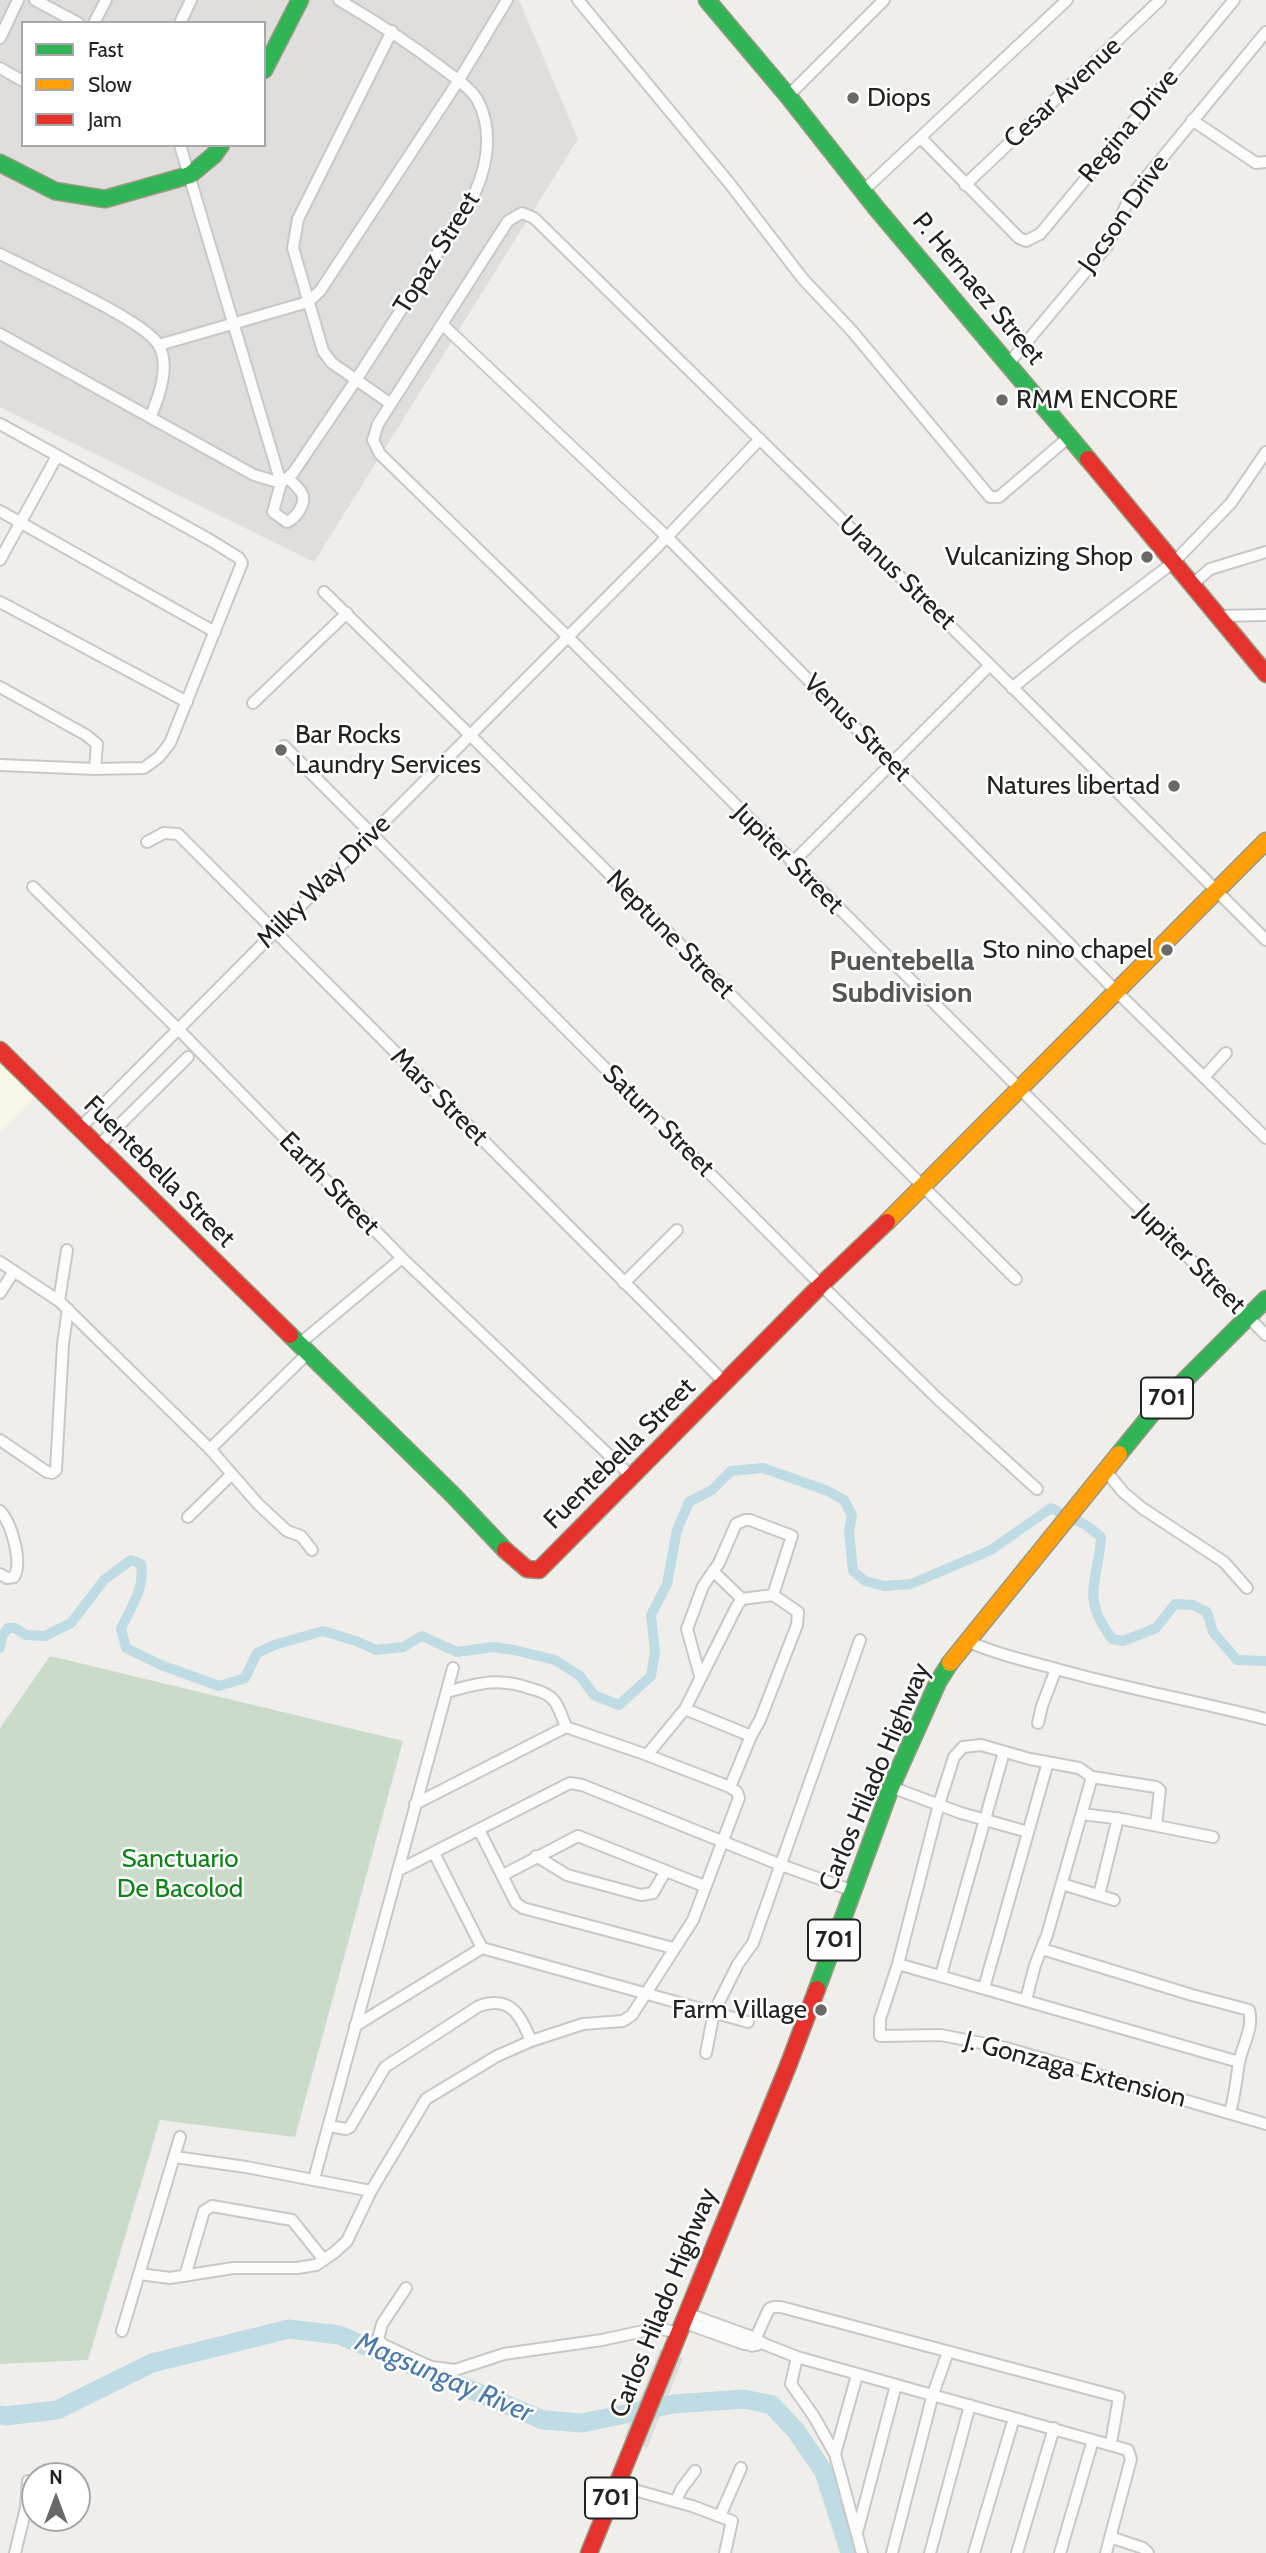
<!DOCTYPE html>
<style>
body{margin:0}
#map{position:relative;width:1266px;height:2553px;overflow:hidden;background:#f0eeeb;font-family:Cabin,sans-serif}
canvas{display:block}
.legend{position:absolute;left:21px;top:21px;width:245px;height:126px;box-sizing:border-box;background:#fff;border:2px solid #a7a7a7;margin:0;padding:9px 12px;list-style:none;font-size:21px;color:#222}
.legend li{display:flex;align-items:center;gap:14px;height:35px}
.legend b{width:35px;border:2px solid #a7a7a7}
.north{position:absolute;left:21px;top:2462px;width:70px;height:70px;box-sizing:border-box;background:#fff;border:2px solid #a7a7a7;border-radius:50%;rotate:0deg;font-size:19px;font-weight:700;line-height:28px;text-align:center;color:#222}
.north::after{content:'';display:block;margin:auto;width:24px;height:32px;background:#6a6968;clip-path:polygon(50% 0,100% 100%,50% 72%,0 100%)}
</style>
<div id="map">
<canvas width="1266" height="2553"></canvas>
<ul class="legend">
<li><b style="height:9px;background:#30b455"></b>Fast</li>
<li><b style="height:9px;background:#ff9f0a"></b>Slow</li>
<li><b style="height:9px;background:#e5322d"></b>Jam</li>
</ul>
<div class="north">N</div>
</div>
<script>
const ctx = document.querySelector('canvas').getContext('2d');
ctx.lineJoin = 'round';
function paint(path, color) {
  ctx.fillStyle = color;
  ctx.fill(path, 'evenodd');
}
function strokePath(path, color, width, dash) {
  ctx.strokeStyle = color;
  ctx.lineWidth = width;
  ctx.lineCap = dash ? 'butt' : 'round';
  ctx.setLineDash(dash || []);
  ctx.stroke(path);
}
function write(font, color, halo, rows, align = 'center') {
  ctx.font = font + ' Cabin,sans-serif';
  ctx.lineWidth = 5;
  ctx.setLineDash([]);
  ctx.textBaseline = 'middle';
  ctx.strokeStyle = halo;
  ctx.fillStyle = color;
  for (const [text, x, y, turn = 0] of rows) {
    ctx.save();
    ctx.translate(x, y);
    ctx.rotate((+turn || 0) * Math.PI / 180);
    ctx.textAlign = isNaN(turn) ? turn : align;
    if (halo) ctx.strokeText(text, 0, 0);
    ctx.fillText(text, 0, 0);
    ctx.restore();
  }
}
paint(new Path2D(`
 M0,0H519L578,139L314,562L0,407ZM23,23H264V145H23Z`), '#dfdedc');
paint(new Path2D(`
 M0,1056L37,1094L0,1131Z`), '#f8f7e8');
paint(new Path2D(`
 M50,1656L403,1741L295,2137L160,2120L88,2360L0,2364V1728Z`), '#cadbca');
paint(new Path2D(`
 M660,2349L683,2358L647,2448L624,2438Z`), '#dedddd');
strokePath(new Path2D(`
 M0,1648L2,1636L8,1628H15L26,1635L45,1636L71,1623L104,1580L131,1560L141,1564C145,1590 131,1606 121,1629L126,1648L161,1665L219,1686L245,1678L257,1653L274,1645L323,1631L356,1641L376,1650L403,1647L422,1636L457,1652L493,1647L514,1650L555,1660L580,1676L594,1695L619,1705L651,1676L655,1652L651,1615L667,1584L677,1530L689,1502L712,1490L731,1471L763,1468L828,1491L844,1500L852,1515L849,1531L853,1571L865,1581L884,1586L911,1584L991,1550L1051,1508L1086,1525L1101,1537C1098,1584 1080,1596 1112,1639L1123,1641L1156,1628L1175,1604L1193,1605L1207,1612L1213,1632L1237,1660L1266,1661`), '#bfdbe3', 10);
strokePath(new Path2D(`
 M0,2415L5,2416L57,2410L152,2363L289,2329L339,2335L543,2420L582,2423L673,2404L744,2399L772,2405L796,2431L824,2472L850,2553`), '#bfdbe3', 19);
const street = new Path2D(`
 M35,0L78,23
 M578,0L730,184L803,279L852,331L990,497H999L1069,437
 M94,23L106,0
 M180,23L191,0
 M0,38L18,0
 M0,68L23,81
 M788,96L884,0
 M1192,120L1256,163L1266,162
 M921,138L1019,238L1026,241L1040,234L1234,0
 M180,145L281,483L273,512L287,522C296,518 308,502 301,492C298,487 292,482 288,478
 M965,185L1160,0
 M863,191L1067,0
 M0,254C31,270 142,319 158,344C171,365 159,396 151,416
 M442,324L667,537L1115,990L1266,1138
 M0,334L254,475L281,483
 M159,345L308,302L320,291L459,80L507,0
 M1009,363L1107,246L1130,197L1266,32
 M391,404L332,363L323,351L293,248L298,219L392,31
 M0,424L210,540L239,558L242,563L170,743L159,757L144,768L95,769L0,765
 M281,483L293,473L356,380L469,204C486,174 495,134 478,101C471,88 454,77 442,68C409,43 375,21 339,0
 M0,511L215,632
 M0,560L57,456
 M1192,585L1210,569L1266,552
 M324,592L471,736L1016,1279
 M0,602L187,702
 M1218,616L1266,615
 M0,687L86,735L97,744L95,769
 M1012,688L1075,637L1174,562L1231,503L1266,452
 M253,703L347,613
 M284,746L821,1285L939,1400L1037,1489
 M147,842L164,833L178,834L725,1383
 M792,863L990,665
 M33,887L178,1029L402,1258L631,1476
 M1266,940L990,665L534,218L522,213L508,221L378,424L373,440L380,454L567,636L1266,1335
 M1204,1077L1226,1053
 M80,1128L667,537L760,439
 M98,1146L188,1057
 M0,1262L59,1301L210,1449L258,1504L287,1531L301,1536L312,1550
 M624,1283L677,1230
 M0,1293L14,1271
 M59,1301L67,1250
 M298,1345L402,1258
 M0,1440L47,1472L52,1473L56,1470L63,1344L68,1309
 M210,1449L307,1354
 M1105,1470L1123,1492L1142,1508L1224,1562L1247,1588
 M0,1511C11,1522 23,1562 14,1577L7,1578L0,1574
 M188,1517L231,1475
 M713,1571L742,1599
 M967,1641C994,1653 1023,1660 1053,1668C1123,1688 1195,1701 1266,1719
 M700,1676L687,1629L703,1586L719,1563L736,1524L745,1520H750L792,1536L773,1595
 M447,1692C479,1683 499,1677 532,1689C540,1691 550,1694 555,1702C560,1710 563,1719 566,1727
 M685,1709L751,1736
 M1038,1723L1042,1706L1056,1669
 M647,1755L685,1709L737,1606L742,1599L773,1595L798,1612L797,1625L760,1720L751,1736L730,1787
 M891,1787L961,1813L1028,1832
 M1082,1814L1122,1819L1213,1837
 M1156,1825L1160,1790L1156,1787L1092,1777L1079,1768L1030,1759L981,1745L963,1747L954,1757L939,1804L898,1964L880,2019V2036L941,2035L1006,2048L1266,2124
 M479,1830L516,1903L523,1908L673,1948
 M434,1853L482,1948
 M536,1856L567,1875L641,1895L653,1893L665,1872
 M399,1870L570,1783L582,1785L781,1865L851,1890
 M503,1875L578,1836L704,1886
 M1062,1884L1114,1900
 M1099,1895L1118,1818
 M1042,1949L1192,1995L1249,2010C1254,2029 1242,2045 1239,2063C1236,2080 1235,2096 1230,2112
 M898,1964L1239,2062
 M941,1975L1004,1752
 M984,1988L1048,1762
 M1026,2000L1035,1965L1047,1935L1092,1777
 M355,2026L482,1948L748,2022
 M706,2053L714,2012L738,1964L753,1943L860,1640
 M329,2126L346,2129L350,2127L385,2067L479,2006C511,1995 521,2016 531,2041
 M175,2157L246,2167L371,2191
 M314,2179L453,1668
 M140,2274L170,2278L233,2268H297L316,2265L335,2252L347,2241L371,2191L426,2099L497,2056L531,2041L583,2024L623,2021L632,2015L693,1920L739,1798L737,1792L730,1787L647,1755L566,1727L415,1804
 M185,2276L204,2211L212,2206L292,2220L324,2260
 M406,2288L382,2324L378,2339L382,2344L420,2362L432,2367L455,2370L504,2354L602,2340L657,2328L679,2333
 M686,2313L755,2338L764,2344L797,2357L1128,2450L1131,2459L1106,2553
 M682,2322L744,2344L757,2345
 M122,2331L180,2137
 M752,2346L769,2309L773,2307H781L1119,2397L1111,2443
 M797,2357L791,2384L813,2415L835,2454L862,2553
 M835,2454L857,2375
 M616,2485L692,2506L732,2521L725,2553
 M676,2501L682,2488L695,2471
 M720,2516L741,2468
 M858,2529L896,2385
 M1110,2537L1143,2548L1148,2553
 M15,2553L26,2508L28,2481
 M892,2553L933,2394L948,2352
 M930,2553L970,2405
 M974,2553L1014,2418
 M1017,2553L1054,2428
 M1060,2553L1093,2440`);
const fast = new Path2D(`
 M707,0L788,96L877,209L1088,459
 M264,70L300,0
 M0,163L55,191L105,199L190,175L214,155L221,145
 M290,1335L453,1495L505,1550
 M1119,1454L1154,1411L1266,1299
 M817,1989L891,1787L938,1682L950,1663`);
const slow = new Path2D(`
 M887,1222L1266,841
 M950,1663L1119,1454`);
const jam = new Path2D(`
 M1088,459L1266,674
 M0,1050L290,1335
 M505,1550L527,1569L539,1570L821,1285L887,1222
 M589,2553L788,2066L817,1989`);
strokePath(street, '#c9c8c7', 14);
strokePath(fast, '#999a82', 19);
strokePath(slow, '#999a82', 19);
strokePath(jam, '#999a82', 19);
strokePath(street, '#fdfcfc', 10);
strokePath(fast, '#30b455', 16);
strokePath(slow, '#ff9f0a', 16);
strokePath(jam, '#e5322d', 16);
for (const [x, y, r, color] of [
 [853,98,7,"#6a6968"],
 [1002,400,7,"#6a6968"],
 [1147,557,7,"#6a6968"],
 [281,750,7,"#6a6968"],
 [1174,786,7,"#6a6968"],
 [1167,950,7,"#6a6968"],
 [821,2010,7,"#6a6968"]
]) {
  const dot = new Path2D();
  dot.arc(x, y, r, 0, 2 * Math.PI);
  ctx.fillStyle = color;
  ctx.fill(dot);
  strokePath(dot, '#fff', 2.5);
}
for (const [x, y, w] of [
 [1167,1398,52],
 [834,1940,52],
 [611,2498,52]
]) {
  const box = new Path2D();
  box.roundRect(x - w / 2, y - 20.5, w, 41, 5);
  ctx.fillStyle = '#fff';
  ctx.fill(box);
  strokePath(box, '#222', 2);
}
write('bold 24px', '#222', null, [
 ["701",1167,1398],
 ["701",834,1940],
 ["701",611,2498]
]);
write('26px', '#222', '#fff', [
 ["Cesar Avenue",1063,93,-43],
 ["Regina Drive",1129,126,-50],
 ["Jocson Drive",1124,214,-55],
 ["Topaz Street",437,253,-58],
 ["P. Hernaez Street",978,289,50],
 ["Uranus Street",897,573,44],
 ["Venus Street",857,728,45],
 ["Jupiter Street",788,859,45],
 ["Milky Way Drive",324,882,-45],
 ["Neptune Street",670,935,45],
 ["Mars Street",439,1097,45],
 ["Saturn Street",658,1121,45],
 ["Fuentebella Street",159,1172,45],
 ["Earth Street",329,1184,46],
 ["Jupiter Street",1190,1259,45],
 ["Fuentebella Street",620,1454,-45],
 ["Carlos Hilado Highway",875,1777,-67],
 ["J. Gonzaga Extension",1075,2070,15],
 ["Carlos Hilado Highway",664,2303,-68]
]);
write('26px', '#222', '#fff', [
 ["Diops",867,98,"left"],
 ["RMM ENCORE",1016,400,"left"],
 ["Vulcanizing Shop",1133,557],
 ["Bar Rocks",295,735,"left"],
 ["Laundry Services",295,765,"left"],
 ["Natures libertad",1160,786],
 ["Sto nino chapel",1153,950],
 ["Farm Village",807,2010]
], 'right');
write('26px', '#0c8416', '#fff', [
 ["Sanctuario",180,1859],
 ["De Bacolod",180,1889]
]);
write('bold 28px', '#555', '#fff', [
 ["Puentebella",902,962],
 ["Subdivision",902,994]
]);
write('italic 28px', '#4a7aab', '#fff', [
 ["Magsungay River",444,2378,23]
]);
</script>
